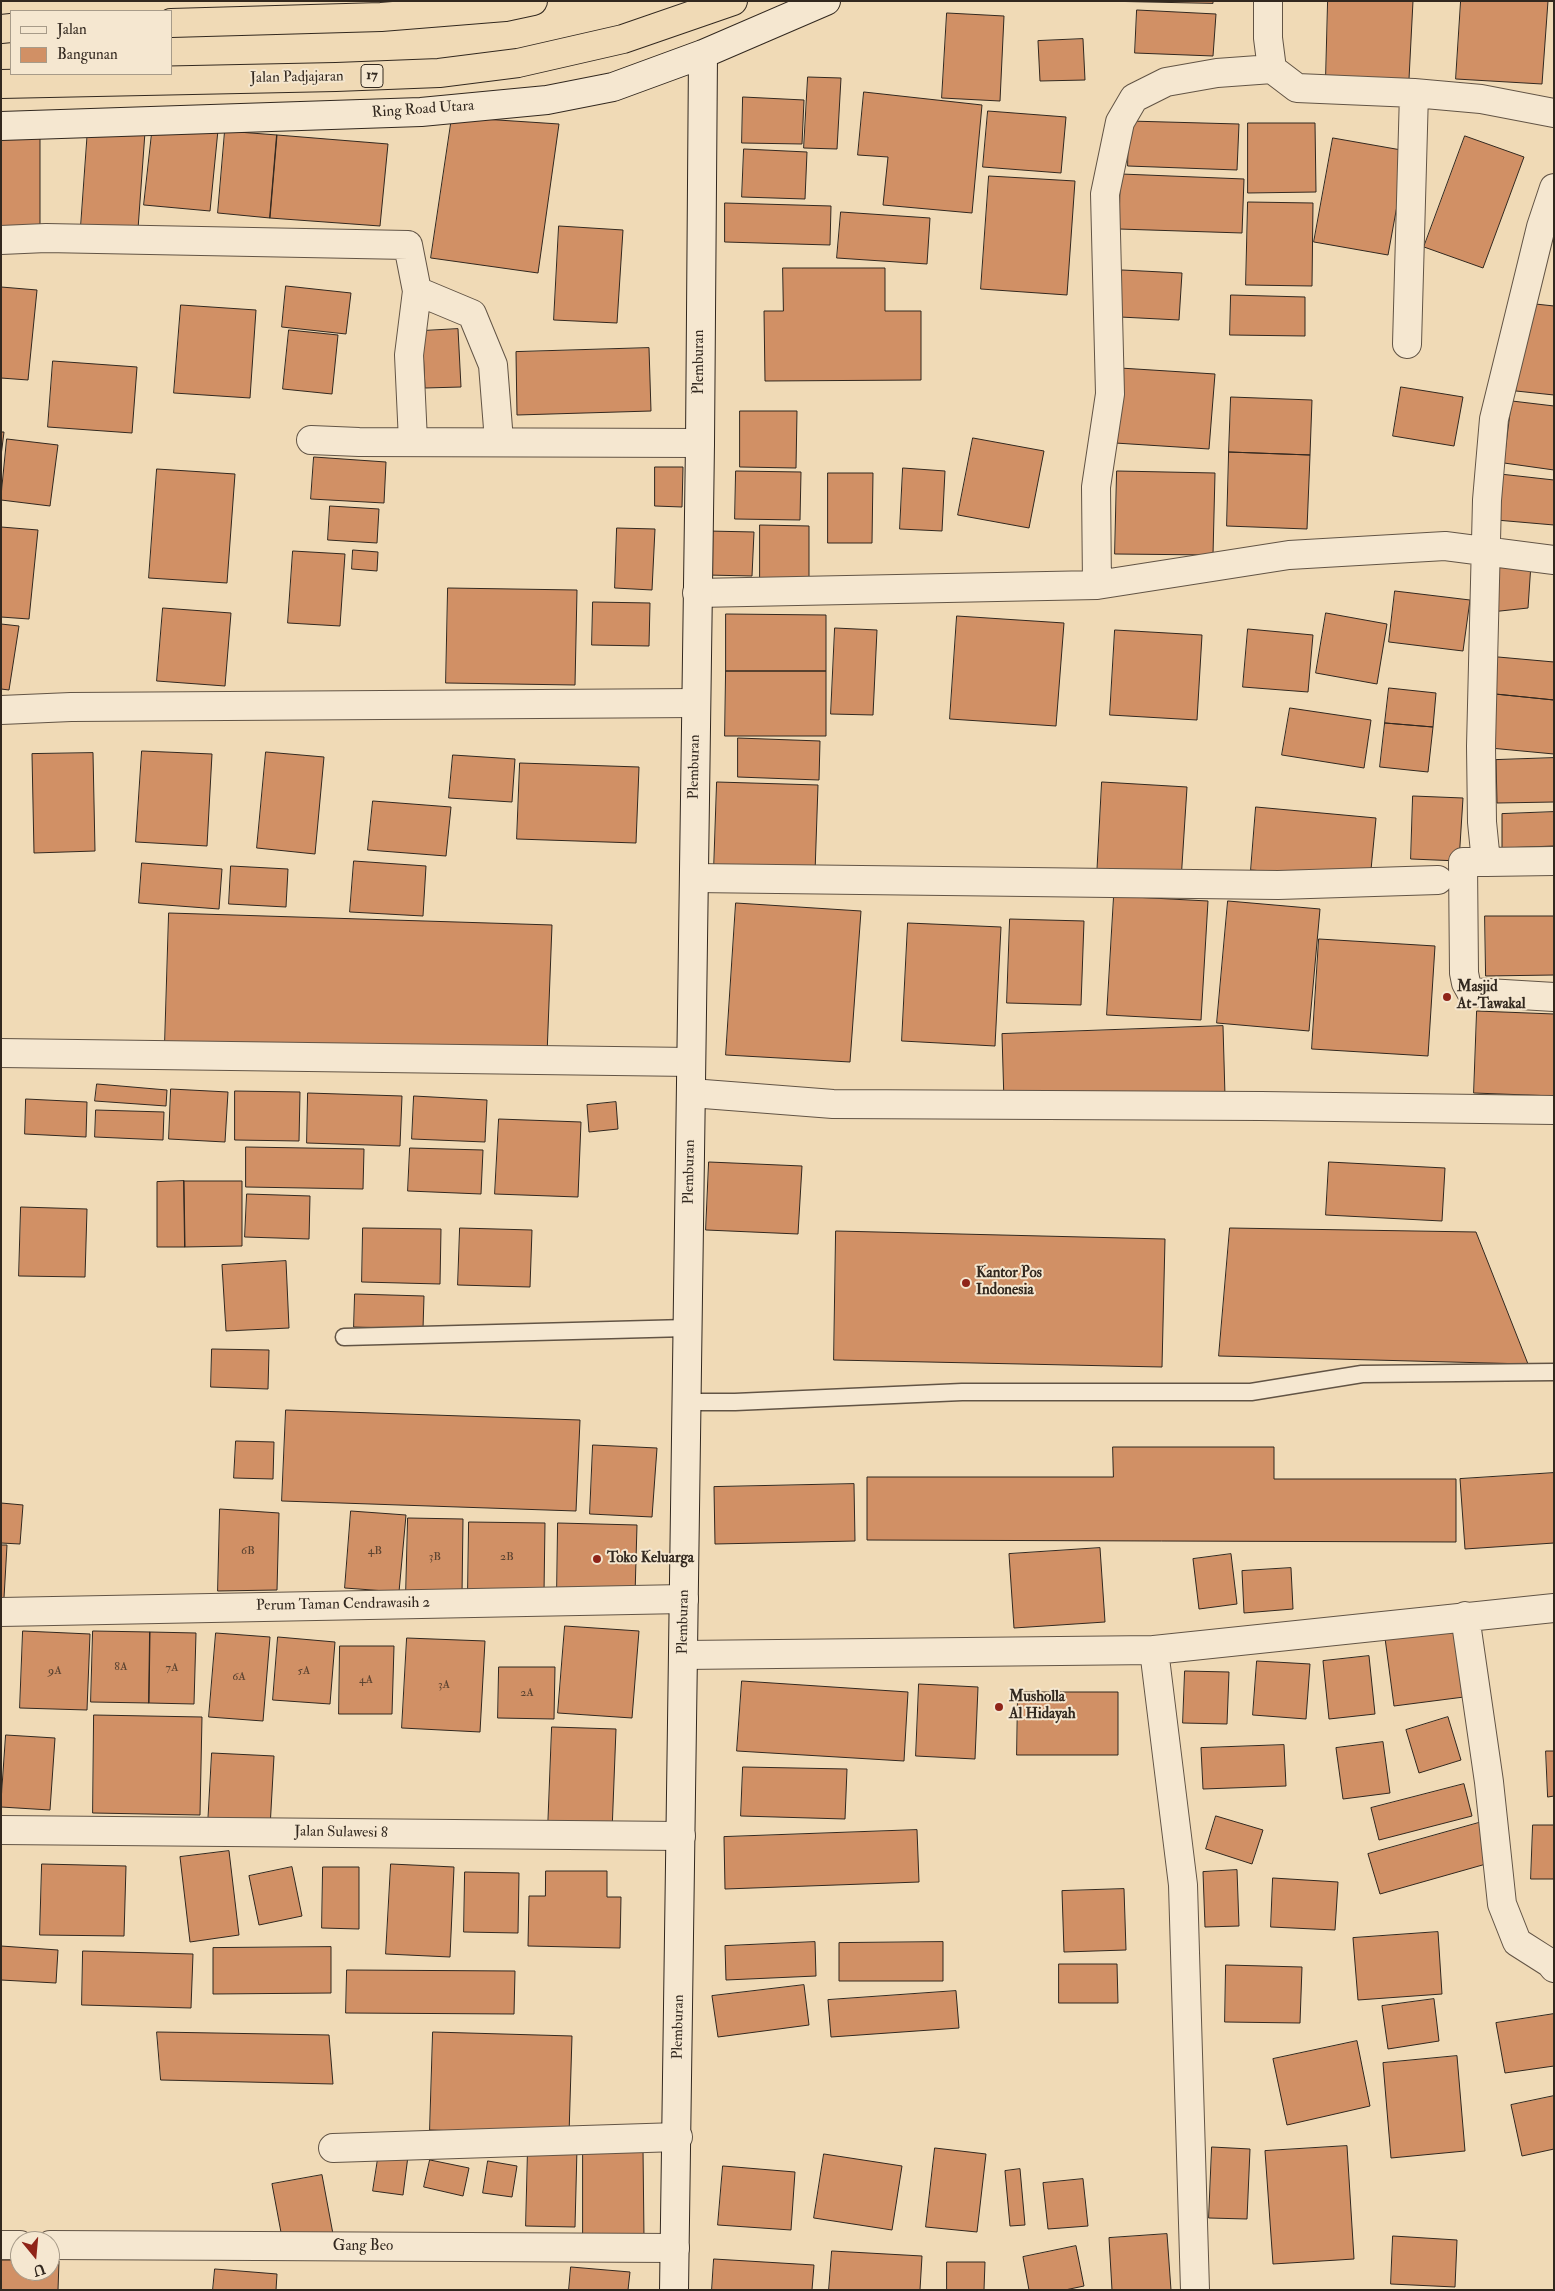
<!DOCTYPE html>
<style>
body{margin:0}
#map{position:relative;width:1555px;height:2291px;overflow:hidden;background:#f0dab6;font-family:"IM FELL Double Pica",serif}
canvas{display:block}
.frame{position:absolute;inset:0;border:2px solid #32281f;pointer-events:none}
.legend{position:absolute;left:10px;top:10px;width:162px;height:65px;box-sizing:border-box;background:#f5e7d0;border:1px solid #a79b89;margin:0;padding:6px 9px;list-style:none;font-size:15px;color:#32281f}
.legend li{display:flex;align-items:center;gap:10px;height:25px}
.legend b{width:25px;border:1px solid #a79b89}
.north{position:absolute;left:10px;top:2231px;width:50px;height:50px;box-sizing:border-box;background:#f5e7d0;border:1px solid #a79b89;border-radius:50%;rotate:163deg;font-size:14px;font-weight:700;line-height:20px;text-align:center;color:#32281f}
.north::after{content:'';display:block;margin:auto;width:18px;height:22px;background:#8f2418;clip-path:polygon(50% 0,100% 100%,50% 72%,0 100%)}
</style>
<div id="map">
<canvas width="1555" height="2291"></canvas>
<div class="frame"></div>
<ul class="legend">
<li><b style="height:6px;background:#f5e7d0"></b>Jalan</li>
<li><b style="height:14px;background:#d19065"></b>Bangunan</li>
</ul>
<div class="north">U</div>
</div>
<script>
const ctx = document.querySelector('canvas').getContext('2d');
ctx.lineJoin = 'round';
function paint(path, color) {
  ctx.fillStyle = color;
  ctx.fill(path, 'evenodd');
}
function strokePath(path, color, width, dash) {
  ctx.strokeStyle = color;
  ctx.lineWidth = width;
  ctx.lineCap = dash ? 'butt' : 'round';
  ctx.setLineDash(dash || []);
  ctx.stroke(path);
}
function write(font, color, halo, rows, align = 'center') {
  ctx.font = font + ' "IM FELL Double Pica",serif';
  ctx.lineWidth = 4;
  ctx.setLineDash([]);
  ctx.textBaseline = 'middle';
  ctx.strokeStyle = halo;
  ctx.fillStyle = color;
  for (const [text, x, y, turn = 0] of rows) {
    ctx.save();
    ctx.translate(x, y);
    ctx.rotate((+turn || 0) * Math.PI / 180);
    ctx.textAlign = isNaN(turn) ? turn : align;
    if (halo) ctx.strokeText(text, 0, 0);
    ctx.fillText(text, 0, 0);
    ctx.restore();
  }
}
const building = new Path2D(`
 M1102,1H1213V3Z
 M1328,1H1413L1409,79L1326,77Z
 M1461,1H1548L1542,84L1456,79Z
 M1137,10L1216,14L1213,56L1135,53Z
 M947,13L1004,16L1000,101L942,98Z
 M1083,39L1085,80L1040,81L1038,41Z
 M808,77L841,78L837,149L804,148Z
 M864,92L982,105L972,213L883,205L888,157L858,155Z
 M743,97L804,100L802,144L742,143Z
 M988,111L1066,117L1061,173L983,167Z
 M452,117L559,124L538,273L431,258Z
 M1129,121L1239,124L1237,170L1128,166Z
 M1248,123H1315L1316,192L1248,193Z
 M153,124L218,130L210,211L144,205Z
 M88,128L145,132L138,229L81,226Z
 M225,131L277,135L270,218L218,213Z
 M277,135L388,144L380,226L270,218Z
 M1465,136L1524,157L1483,268L1424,247Z
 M1,138H40V236H1Z
 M1333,138L1407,151L1388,255L1314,242Z
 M744,149L807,152L805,199L742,197Z
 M1121,174L1244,179L1242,233L1119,229Z
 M989,176L1075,181L1067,295L981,289Z
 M1248,202L1313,203L1312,286L1246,285Z
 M725,203L831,206L830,245L725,242Z
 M841,212L930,218L927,264L837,258Z
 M559,226L623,230L617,323L554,320Z
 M783,268H885V311H921V380L765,381L764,311H783Z
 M1122,270L1182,273L1179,320L1120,317Z
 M286,286L351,293L346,334L282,327Z
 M1,287L37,290L28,380L1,378Z
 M1231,295L1305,297V336L1230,335Z
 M1526,303L1554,306V395L1516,391Z
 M181,305L256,310L250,398L174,393Z
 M458,329L461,387L425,388L422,331Z
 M289,330L338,335L332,394L283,389Z
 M649,348L651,411L517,415L516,352Z
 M53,361L137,367L132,433L48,427Z
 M1120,368L1215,374L1209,449L1115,443Z
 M1401,387L1463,397L1454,446L1393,436Z
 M1231,397L1312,400L1310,455L1229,452Z
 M1512,401L1554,406V470L1504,463Z
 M740,411H797L796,468L740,467Z
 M1,432H4L1,456Z
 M973,438L1044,451L1029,528L958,515Z
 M7,439L58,445L50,506L1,500Z
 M1229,452L1310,455L1307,529L1227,526Z
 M314,457L386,462L384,503L311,499Z
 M655,467H683L682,507L655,506Z
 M903,468L945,471L942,531L900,529Z
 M157,469L235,474L227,583L149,578Z
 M736,471L801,472L800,520L735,519Z
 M1117,471L1215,473L1213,555L1115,554Z
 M828,473H873L872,543H828Z
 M1500,474L1554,480V525L1496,520Z
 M330,506L379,509L377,543L328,540Z
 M760,525L809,526V583L760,582Z
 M1,527L38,530L29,619L1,617Z
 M617,528L655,529L652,590L615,588Z
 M708,531L754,532L752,576L707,575Z
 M353,550L378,552L377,571L352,569Z
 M293,551L345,554L340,626L288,623Z
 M1531,564L1528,608L1491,612L1492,567Z
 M448,588L577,590L575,685L446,683Z
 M1395,591L1470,600L1463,651L1389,642Z
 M593,602L650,603L649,646L592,645Z
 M163,608L231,613L225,686L157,681Z
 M1326,613L1387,624L1377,684L1316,673Z
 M726,614L826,615V671H726Z
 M957,616L1064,623L1056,726L950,719Z
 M1,624L19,626L9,690L1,689Z
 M835,628L877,630L873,715L831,714Z
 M1248,629L1313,635L1308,692L1243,687Z
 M1115,630L1202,635L1197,720L1110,715Z
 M1498,657L1554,662V700L1495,694Z
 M726,671H826V736H725Z
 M1389,688L1436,693L1433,727L1385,723Z
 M1495,694L1554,700V754L1490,748Z
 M1290,708L1371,720L1364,768L1282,755Z
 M1385,723L1433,727L1428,772L1380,767Z
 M738,738L820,741L819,780L738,777Z
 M142,751L212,754L207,846L136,842Z
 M266,752L324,757L315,854L257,848Z
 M93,753L95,851L34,853L32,754Z
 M453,755L515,759L512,802L449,798Z
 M1554,758V802L1497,803L1496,760Z
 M520,763L639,767L636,843L517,839Z
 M717,782L818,785L815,873L714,870Z
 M1102,782L1187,787L1181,881L1097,877Z
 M1413,796L1463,798L1459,861L1411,859Z
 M373,801L451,807L446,856L368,850Z
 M1256,807L1376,818L1370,880L1251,870Z
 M1554,812V846L1502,848V814Z
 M354,861L426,866L423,916L350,912Z
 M142,863L222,869L219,909L139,903Z
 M231,866L288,869L286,907L229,904Z
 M1114,896L1208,901L1201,1020L1107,1015Z
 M1228,901L1320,909L1309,1031L1217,1023Z
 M736,903L861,911L850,1062L726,1055Z
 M169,913L552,925L547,1055L165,1043Z
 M1485,916H1554V975L1486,976Z
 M1010,919L1084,921L1081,1005L1007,1003Z
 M908,923L1001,927L995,1046L902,1041Z
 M1319,939L1435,946L1428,1056L1312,1049Z
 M1477,1011L1554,1014V1096L1474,1093Z
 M1223,1026L1225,1096L1004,1103L1002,1034Z
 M97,1084L167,1090L166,1106L95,1101Z
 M171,1089L228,1092L225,1142L169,1139Z
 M235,1091L300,1092L299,1141L235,1140Z
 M308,1093L402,1096L400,1146L307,1143Z
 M414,1096L487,1100L485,1142L412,1139Z
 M26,1099L87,1102L86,1137L25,1134Z
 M616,1102L618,1129L589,1132L587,1105Z
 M96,1110L164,1112L163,1140L95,1137Z
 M499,1119L581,1122L578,1197L495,1194Z
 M246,1147L364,1149L363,1189L246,1187Z
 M410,1148L483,1150L481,1194L408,1191Z
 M709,1162L802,1166L798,1234L706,1230Z
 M1329,1162L1445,1168L1442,1221L1326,1215Z
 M184,1181H242V1246L185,1247Z
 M184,1181L185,1247H157V1182Z
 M247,1194L310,1196L309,1239L245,1237Z
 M21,1207L87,1209L85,1277L19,1276Z
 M363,1228L441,1229L440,1284L362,1282Z
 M460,1228L532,1230L530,1287L458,1285Z
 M1230,1228L1476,1232L1528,1364L1219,1356Z
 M836,1231L1165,1239L1162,1367L834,1360Z
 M286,1261L289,1328L226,1331L222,1265Z
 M355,1294L424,1296L423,1329L354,1327Z
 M212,1349L269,1350L268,1389L211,1387Z
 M286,1410L580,1420L576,1511L282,1501Z
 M236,1441L274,1442L273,1479L234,1478Z
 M593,1445L657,1448L652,1517L590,1514Z
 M1113,1447H1274V1479H1456V1542L867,1540V1477H1113Z
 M1554,1473V1543L1465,1549L1460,1479Z
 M854,1484L855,1541L715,1544L714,1487Z
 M1,1503L23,1505L20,1544L1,1543Z
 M220,1509L279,1513L277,1590L218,1591Z
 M351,1511L406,1515L399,1592L345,1588Z
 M408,1518L463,1519L462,1595H406Z
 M469,1522L545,1523L544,1593L468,1591Z
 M558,1523L637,1525L635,1595L557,1593Z
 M1,1545H7L4,1598H1Z
 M1100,1548L1105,1622L1014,1628L1009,1554Z
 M1231,1554L1237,1604L1199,1609L1193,1559Z
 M1291,1568L1293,1609L1244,1613L1242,1571Z
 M565,1626L639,1631L632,1718L558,1713Z
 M1455,1629L1464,1697L1394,1706L1385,1638Z
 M23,1631L90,1634L87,1710L20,1708Z
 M93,1631L150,1632L149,1703L91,1702Z
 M150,1632L196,1633L194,1704L149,1703Z
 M216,1633L270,1637L263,1721L209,1717Z
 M278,1637L335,1642L330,1704L273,1700Z
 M407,1638L485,1641L480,1732L402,1728Z
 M340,1646H394L392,1714H339Z
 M1369,1656L1375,1714L1329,1719L1323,1661Z
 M1257,1661L1310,1664L1306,1719L1253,1715Z
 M499,1667H555L554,1719L498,1718Z
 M1185,1671L1229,1672L1227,1724L1183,1723Z
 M742,1681L908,1692L904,1761L737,1751Z
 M919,1684L978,1687L975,1759L916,1756Z
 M1018,1692H1118V1755H1017Z
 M94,1715L202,1717L200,1815L93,1813Z
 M1448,1717L1461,1760L1419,1773L1406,1730Z
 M552,1727L616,1729L612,1832L548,1830Z
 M6,1735L55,1738L50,1810L1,1807Z
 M1383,1742L1390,1793L1343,1799L1336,1748Z
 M1284,1745L1286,1786L1203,1789L1201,1748Z
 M1546,1751H1554V1796L1548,1797Z
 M212,1753L274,1756L270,1828L208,1825Z
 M743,1767L847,1769L845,1819L741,1816Z
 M1464,1784L1472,1816L1379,1840L1371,1808Z
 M1216,1816L1263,1830L1252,1864L1206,1849Z
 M1482,1822L1493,1862L1380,1894L1368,1854Z
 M1533,1825H1554V1879H1531Z
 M917,1830L919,1882L725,1889L724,1837Z
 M229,1851L239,1935L190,1942L180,1857Z
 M42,1864L126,1866L124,1936L40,1935Z
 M391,1864L454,1867L450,1957L386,1954Z
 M292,1867L302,1916L259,1925L249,1876Z
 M323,1867H359V1929L322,1928Z
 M1237,1870L1239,1926L1205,1927L1203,1872Z
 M546,1871H607V1897H621L620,1948L528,1946L529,1896H545Z
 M465,1872L519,1873L518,1933L464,1932Z
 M1273,1878L1338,1882L1335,1930L1271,1927Z
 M1124,1889L1126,1950L1064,1952L1062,1891Z
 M1438,1932L1442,1994L1358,2000L1353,1938Z
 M815,1942L816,1976L726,1980L725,1946Z
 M943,1942V1981H839V1943Z
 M1,1946L58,1950L56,1983L1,1980Z
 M331,1947V1993L213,1994V1948Z
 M83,1951L193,1954L191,2008L82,2005Z
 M1059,1964H1117L1118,2003H1059Z
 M1226,1965L1302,1967L1300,2023L1225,2022Z
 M347,1970L515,1971L514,2014L346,2013Z
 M804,1985L809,2025L718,2037L712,1996Z
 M956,1991L959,2028L831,2037L828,2000Z
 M1434,1999L1439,2041L1388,2049L1382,2006Z
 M1554,2014V2066L1505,2073L1496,2023Z
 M157,2032L329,2035L333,2084L161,2080Z
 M433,2032L572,2036L569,2135L430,2130Z
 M1357,2041L1370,2106L1287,2125L1273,2059Z
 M1457,2056L1465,2151L1391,2158L1383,2063Z
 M1554,2096V2149L1522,2156L1511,2105Z
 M1347,2146L1354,2259L1273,2264L1265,2151Z
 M528,2147L577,2148L575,2227L526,2226Z
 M1212,2147L1250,2149L1247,2219L1209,2218Z
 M935,2148L986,2154L977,2232L926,2227Z
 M583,2149H643L644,2238H583Z
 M379,2152L408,2156L403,2195L373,2191Z
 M824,2154L902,2166L892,2230L814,2218Z
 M430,2160L469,2168L463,2196L424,2187Z
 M488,2161L517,2166L512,2197L483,2193Z
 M723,2166L795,2172L791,2230L718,2225Z
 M1020,2169L1025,2225L1010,2226L1005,2171Z
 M322,2175L333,2234L283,2243L272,2184Z
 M1083,2179L1088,2226L1048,2229L1043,2183Z
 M1167,2234L1171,2290H1112L1109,2238Z
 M1393,2236L1457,2240L1455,2287L1391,2284Z
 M1076,2246L1084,2286L1065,2290H1029L1023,2257Z
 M832,2251L922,2256L920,2290H829Z
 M714,2259L814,2265L812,2290H712Z
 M1,2260H20V2271H50V2261H59L58,2290H1Z
 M947,2262H985L984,2290H947Z
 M571,2267L630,2272L628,2290H569Z
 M215,2269L277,2274L276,2290H213Z`);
paint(building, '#d19065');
strokePath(building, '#32281f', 1);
const lane = new Path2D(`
 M344,1337L687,1328
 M686,1402H735L962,1392H1251L1362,1374L1554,1372`);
const street = new Path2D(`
 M1268,1V38L1272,69L1297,88L1414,93L1481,99L1554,113
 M1554,188L1541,227L1494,419L1487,500L1481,746L1482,822L1486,862H1463L1464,973L1466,983L1471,992L1554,997
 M1,240L46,238L408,245L417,291L409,355L413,441
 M417,291L472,314L493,365L499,441
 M1407,344L1414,93
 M311,440L359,442L700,443
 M1097,585L1096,487L1110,394L1105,194L1120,122L1134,98L1166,82L1217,73L1272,69
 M697,593L1097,585L1289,555L1445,546L1554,560
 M1,710L71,707L696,703
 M1486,862L1554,861
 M694,878L1278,885L1438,880
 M1,1053L691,1062
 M691,1093L833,1104L1261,1106L1554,1110
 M1,1612L684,1599
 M1465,1616L1489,1782L1502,1904L1517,1942L1550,1963L1554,1968
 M1154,1650L1183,1885L1195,2290
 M683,1655L1154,1650L1554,1608
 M1,1830L681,1836
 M333,2148L678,2137
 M1,2245H20
 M50,2245L675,2248`);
const secondary = new Path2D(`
 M1,126L421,112L547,100L613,87L703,54L826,1
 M674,2290L700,443L703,54`);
const highway = new Path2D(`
 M171,23L381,17L505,7L533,1
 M1,29L11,28
 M1,84L336,77L439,73L518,63L623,39L733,1`);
strokePath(lane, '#625445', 19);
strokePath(street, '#625445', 30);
strokePath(secondary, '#32281f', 30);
strokePath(highway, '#32281f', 30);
strokePath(lane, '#f5e7d0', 16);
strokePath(street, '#f5e7d0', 28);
strokePath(secondary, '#f5e7d0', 28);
strokePath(highway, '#f0dab6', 28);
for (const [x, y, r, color] of [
 [1447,997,5,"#8f2418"],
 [966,1283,5,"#8f2418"],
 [597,1559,5,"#8f2418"],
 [999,1707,5,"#8f2418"]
]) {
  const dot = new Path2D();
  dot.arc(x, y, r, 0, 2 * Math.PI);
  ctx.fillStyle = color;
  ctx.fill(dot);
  strokePath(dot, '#f5e7d0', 2);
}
write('12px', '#5a4230', null, [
 ["6B",248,1551],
 ["4B",375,1551],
 ["3B",435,1557],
 ["2B",507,1557],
 ["8A",121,1667],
 ["7A",172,1668],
 ["9A",55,1671],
 ["5A",304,1671],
 ["6A",239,1677],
 ["4A",366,1680],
 ["3A",444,1685],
 ["2A",527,1693]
]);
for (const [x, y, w] of [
 [372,76,22]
]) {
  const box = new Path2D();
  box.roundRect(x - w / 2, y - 11.5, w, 23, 4);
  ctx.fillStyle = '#f5e7d0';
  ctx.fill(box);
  strokePath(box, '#32281f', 1);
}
write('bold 14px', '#32281f', null, [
 ["17",372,76]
]);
write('15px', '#32281f', '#f5e7d0', [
 ["Jalan Padjajaran",297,78,-1],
 ["Ring Road Utara",423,110,-4],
 ["Plemburan",700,362,-90],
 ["Plemburan",695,767,-89],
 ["Plemburan",690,1172,-89],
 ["Perum Taman Cendrawasih 2",343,1605,-1],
 ["Plemburan",684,1622,-89],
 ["Jalan Sulawesi 8",341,1833,1],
 ["Plemburan",679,2027,-89],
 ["Gang Beo",363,2247]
]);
write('bold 15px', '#32281f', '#f5e7d0', [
 ["Masjid",1457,988],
 ["At-Tawakal",1457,1005],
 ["Kantor Pos",976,1274],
 ["Indonesia",976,1291],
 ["Toko Keluarga",607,1559],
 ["Musholla",1009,1698],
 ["Al Hidayah",1009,1715]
], 'left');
</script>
